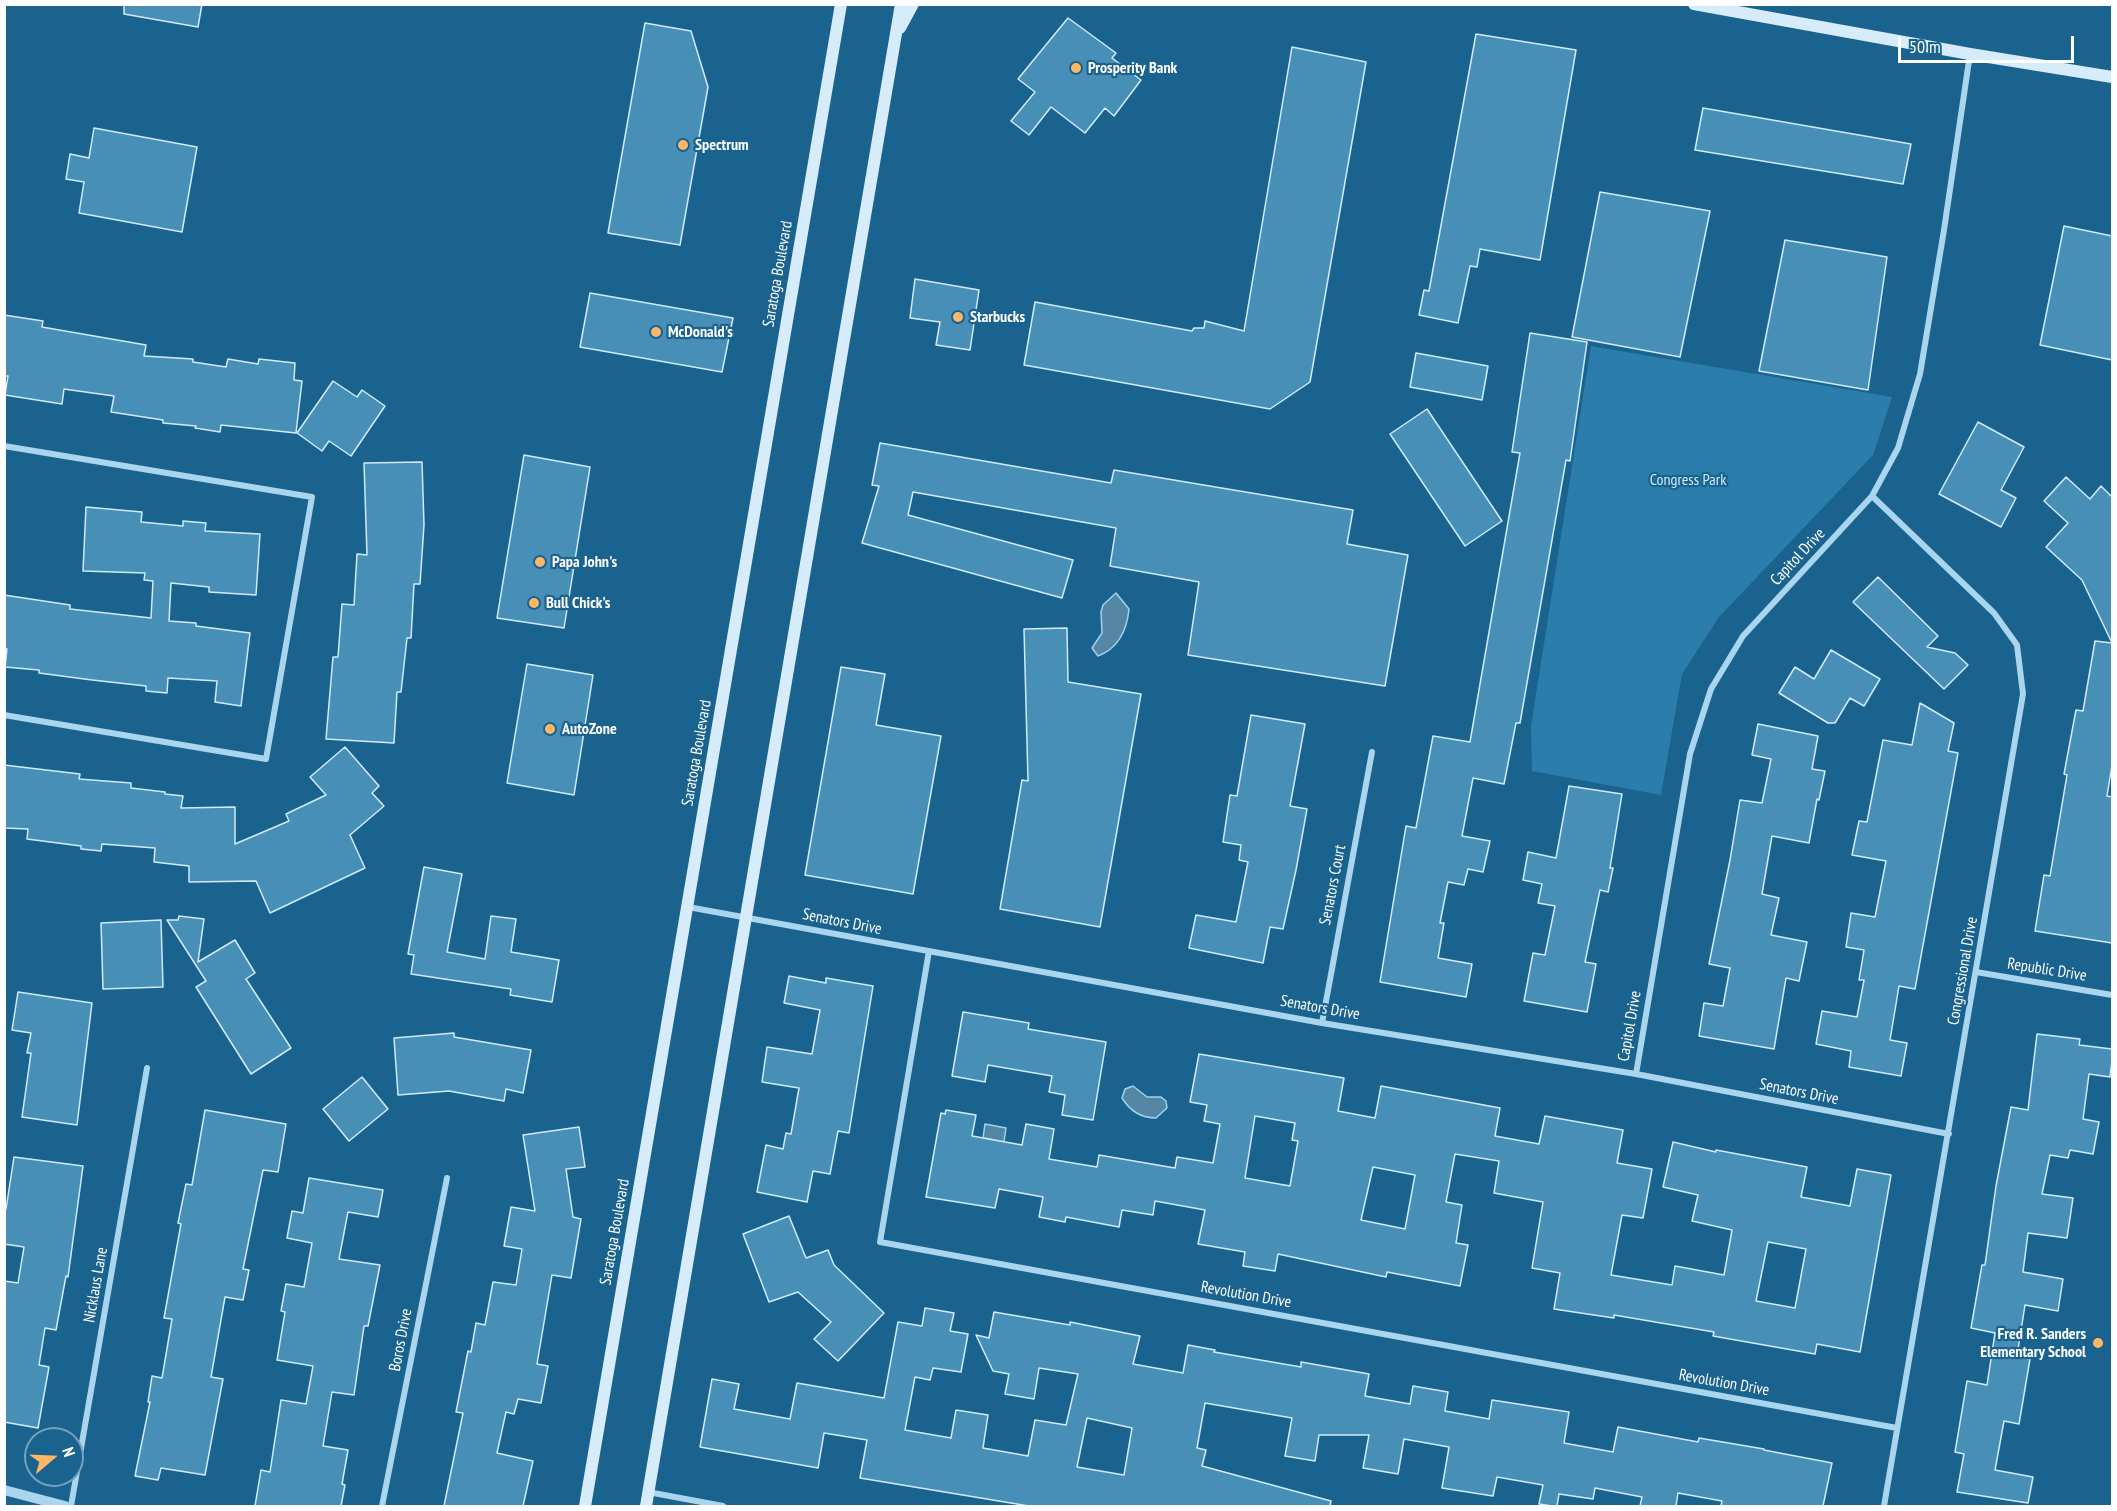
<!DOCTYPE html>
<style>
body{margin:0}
#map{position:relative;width:2117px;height:1511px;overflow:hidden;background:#1b638f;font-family:"PT Sans Narrow",sans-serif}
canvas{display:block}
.frame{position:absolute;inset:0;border:6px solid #fff;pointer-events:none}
.north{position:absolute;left:24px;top:1427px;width:60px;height:60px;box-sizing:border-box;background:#1b638f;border:2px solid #76a1bc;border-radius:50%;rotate:71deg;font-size:16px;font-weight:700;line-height:24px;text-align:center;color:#fff}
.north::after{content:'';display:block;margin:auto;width:21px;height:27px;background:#feb667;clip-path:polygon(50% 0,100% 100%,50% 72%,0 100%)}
.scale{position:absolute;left:1898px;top:36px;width:176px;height:27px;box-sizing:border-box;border:3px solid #fff;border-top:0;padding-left:8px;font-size:18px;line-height:21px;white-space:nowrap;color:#fff;-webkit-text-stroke:4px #1b638f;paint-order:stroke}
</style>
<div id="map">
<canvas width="2117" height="1511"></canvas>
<div class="frame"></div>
<div class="north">N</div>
<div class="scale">50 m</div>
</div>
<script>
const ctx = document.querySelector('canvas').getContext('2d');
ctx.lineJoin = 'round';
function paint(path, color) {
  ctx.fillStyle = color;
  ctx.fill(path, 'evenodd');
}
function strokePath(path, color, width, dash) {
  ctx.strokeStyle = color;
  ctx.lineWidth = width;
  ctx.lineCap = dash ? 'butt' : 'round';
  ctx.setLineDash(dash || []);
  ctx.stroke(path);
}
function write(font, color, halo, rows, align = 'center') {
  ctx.font = font + ' "PT Sans Narrow",sans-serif';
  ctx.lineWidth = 4.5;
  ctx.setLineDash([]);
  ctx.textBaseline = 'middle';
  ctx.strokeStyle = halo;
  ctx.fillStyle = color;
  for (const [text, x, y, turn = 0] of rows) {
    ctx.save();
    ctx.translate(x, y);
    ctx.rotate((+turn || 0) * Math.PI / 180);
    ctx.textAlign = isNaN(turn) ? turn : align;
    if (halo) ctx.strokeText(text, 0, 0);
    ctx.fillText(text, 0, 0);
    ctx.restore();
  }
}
paint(new Path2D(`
 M1591,346L1892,397L1873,455L1719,617L1682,674L1661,795L1532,771L1531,726Z`), '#2b7dab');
const water = new Path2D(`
 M1116,593L1129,609C1127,630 1119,648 1098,656L1092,648L1102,633L1101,612L1103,605Z
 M1133,1086L1147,1097H1161L1166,1101L1167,1108L1156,1118C1140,1118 1130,1111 1122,1098L1125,1089Z
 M985,1124L1006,1128L1002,1155L991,1146L990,1139L983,1138Z`);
paint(water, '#5587a5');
strokePath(water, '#9cd3f0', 1.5);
const building = new Path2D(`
 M124,4H202L198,27L124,14Z
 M1068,18L1116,53L1112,58L1141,80L1114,116L1105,108L1085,133L1051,107L1029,135L1011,121L1035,92L1018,79Z
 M645,23L691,31L708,87L680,245L608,233Z
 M1476,34L1576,50L1540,260L1480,249L1477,267L1470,266L1458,323L1419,315L1424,290L1429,291Z
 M1292,47L1366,62L1310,382L1270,409L1024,365L1035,302L1192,331L1194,328H1204L1205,321L1244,331Z
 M1703,108L1911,144L1903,184L1695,150Z
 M94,128L197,147L182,232L79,213L84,182L66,179L70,154L89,158Z
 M1600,192L1710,211L1680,357L1572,337Z
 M2064,226L2112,236V360L2040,345Z
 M1785,240L1887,257L1868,390L1759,371Z
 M915,279L979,290L970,350L936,345L940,322L910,318Z
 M590,293L733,318L722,372L580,347Z
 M4,315L43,321L42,327L146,345L144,356L193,359V362L226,367L228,359L258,364L259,359L295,363L294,380L302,381L296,433L221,425L220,432L195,428L196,426L163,423V420L111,412L114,396L64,389L62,404L5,395L8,376H4Z
 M1530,333L1587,342L1570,461L1566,460L1520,723H1516L1504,784L1473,778L1462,836L1490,841L1483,872L1468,869L1464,885L1448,882L1440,923H1444L1438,958L1472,964L1466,997L1380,982L1406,826L1416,828L1433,736L1470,742L1520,453L1512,452Z
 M1416,353L1488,366L1482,400L1410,387Z
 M333,381L357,397L362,390L385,406L351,456L329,441L322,451L297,433Z
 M1427,409L1502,521L1465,546L1390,434Z
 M1978,422L2024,447L2001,490L2016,498L2001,527L1939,494Z
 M880,443L1111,483L1114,470L1353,510L1347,544L1408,555L1385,686L1188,655L1199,582L1110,566L1116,528L913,492L908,515L1073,560L1062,598L862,543L879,486L872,485Z
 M524,455L590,467L564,628L497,618Z
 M422,462L424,525L420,584H414L411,638H407L401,692H397L394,743L326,739L333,657H338L342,604L354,605L357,554L367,555L364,463Z
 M2066,477L2090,499L2101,486L2112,497V765L2107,796L2112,797V943L2035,931L2044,875L2050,876L2067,775L2064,774L2076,710L2083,711L2095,641L2112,643L2082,580L2046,547L2068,523L2044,501Z
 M86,507L142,512L141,522L183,526V521L206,523L205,531L260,534L256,595L209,592V587L171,583L169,621L196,623V626L250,633L241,706L215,702L217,681L168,678L167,693L146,691V686L92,680L39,673V670L5,667L7,649H4V595L70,605V609L151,618L153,581L144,580L145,573L83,571Z
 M1878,577L1938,636L1927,647L1955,653L1968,665L1944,689L1853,602Z
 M1067,628L1068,682L1141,694L1100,927L1000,909L1022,780L1028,781L1024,629Z
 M1831,650L1880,679L1864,706L1850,698L1835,723H1828L1779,693L1795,667L1814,679Z
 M527,664L593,675L574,795L507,783Z
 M841,667L885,674L876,725L941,736L913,894L805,875Z
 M1920,703L1954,723L1948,751L1958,753L1915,989L1899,986L1890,1040L1907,1043L1901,1076L1849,1067L1851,1051L1816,1044L1822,1011L1857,1017L1864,980H1859L1864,950L1846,947L1851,913L1875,917L1886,861L1852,855L1859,821L1867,822L1883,740L1912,745Z
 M1251,715L1305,724L1290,806L1307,809L1296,870L1283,929L1270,927L1263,963L1189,948L1196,915L1236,922L1248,862L1239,860L1241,845L1223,842L1230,795L1237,796Z
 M1758,724L1818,736L1812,769L1825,771L1819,800L1817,799L1809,843L1772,836L1762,894L1779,898L1771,935L1807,942L1799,981L1786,978L1774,1049L1699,1036L1704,1003L1723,1006L1730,968L1709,964L1730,860L1740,800L1762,803L1771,759L1752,755Z
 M345,747L379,786L372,793L384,806L350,835L365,868L270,913L256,881L189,882V866L154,862L155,848L102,844L101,851L81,849V846L27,839L28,829L4,828V765L80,774L79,779L131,783V788L165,792V794L183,796L181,808L235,807V844L289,821L286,814L326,795L310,777Z
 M1569,786L1622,794L1610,868H1613L1608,892L1600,890L1585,962L1596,964L1587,1012L1524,1001L1533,953L1545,955L1555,906L1538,903L1542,884L1523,880L1528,852L1556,858Z
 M424,867L462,874L447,952L485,959L491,916L516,919L511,952L559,960L552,1002L510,995L511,989L411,974L414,955L408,954Z
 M179,916L204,919L198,962L235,940L255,973L246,979L291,1048L251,1074L196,987L206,981L167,920H178Z
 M161,920L163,987L103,989L101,923Z
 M789,976L826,983V978L873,986L849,1133L838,1131L830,1174L813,1171L807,1202L757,1192L766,1145L783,1149L786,1133L791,1134L799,1088L762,1082L767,1047L812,1054L820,1010L784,1003Z
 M18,992L92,1003L77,1125L22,1117L31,1053H27L31,1033L12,1030Z
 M963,1012L1029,1023L1028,1029L1106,1042L1093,1120L1062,1115L1065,1095L1049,1092L1052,1076L988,1065L985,1082L952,1076Z
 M454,1033V1037L531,1050L523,1093L506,1089L504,1101L449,1091L398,1095L394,1038Z
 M2037,1034L2080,1039L2079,1045L2112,1049V1060L2110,1077L2089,1074L2083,1119L2099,1122L2093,1154L2070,1150L2068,1158L2050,1155L2042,1194L2073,1198L2067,1238L2028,1233L2023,1272L2063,1279L2058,1311L2025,1305L2017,1356L2030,1359L2019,1424L2004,1421L1995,1470L2033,1477L2028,1503L1957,1492L1964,1454L1955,1452L1967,1381L1987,1385L1995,1333L1971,1328L1982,1265H1985L1996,1186L2011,1107L2028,1110Z
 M1199,1054L1344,1078L1338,1111L1375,1118L1381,1086L1500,1108L1495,1136L1539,1144L1545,1116L1623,1130L1617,1163L1652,1169L1643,1218L1622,1215L1611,1275L1672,1285L1675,1266L1724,1275L1732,1230L1692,1221L1698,1195L1663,1187L1673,1142L1716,1152V1150L1807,1167L1801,1197L1850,1206L1857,1169L1891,1175L1860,1352L1817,1344L1815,1354L1713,1336L1714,1332L1614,1315V1318L1554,1309L1560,1273L1532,1268L1543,1202L1494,1193L1499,1161L1455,1154L1446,1202L1462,1205L1456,1243L1468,1245L1460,1286L1387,1272L1386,1277L1278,1254L1275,1271L1243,1266L1245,1252L1198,1244L1205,1210L1155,1201L1153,1215L1122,1210L1119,1227L1066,1217L1065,1222L1039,1217L1043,1197L999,1189L995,1208L926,1197L941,1113L945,1114L946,1110L976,1115L972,1136L1022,1145L1026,1124L1054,1129L1049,1159L1097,1167L1099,1155L1175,1168L1177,1157L1213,1163L1220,1124L1204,1121L1207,1105L1190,1102ZM1255,1116L1295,1123L1292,1140L1298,1141L1290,1186L1245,1178ZM1373,1167L1415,1175L1405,1229L1361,1220ZM1768,1242L1806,1249L1795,1308L1756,1301Z
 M362,1077L388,1109L349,1141L323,1109Z
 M205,1110L286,1124L278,1172L263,1170L243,1269L249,1270L243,1300L225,1297L211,1377L223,1379L205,1475L161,1468L158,1480L135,1476L150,1402H148L152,1376L162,1378L172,1319L164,1318L181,1224L178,1223L186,1184L192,1185Z
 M579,1127L585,1167L566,1169L573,1217L581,1219L571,1278L552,1275L537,1364L548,1366L541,1403L518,1399L514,1414L506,1412L497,1453L533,1461L523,1506H444L463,1413L456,1412L468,1351L471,1352L476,1323L485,1325L493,1282L516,1285L522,1249L504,1246L511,1207L535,1211L523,1135Z
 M14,1157L83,1166L68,1277L66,1276L56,1330L45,1328L39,1365L49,1367L38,1428L4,1422V1281L18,1283L24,1247L4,1244V1209H6Z
 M309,1178L383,1190L378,1217L348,1212L339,1259L380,1265L368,1326H364L354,1395L332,1392L323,1446L348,1450L342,1484L345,1485L341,1506H255L261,1470L270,1472L281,1400L306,1404L313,1366L277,1360L285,1312L281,1311L286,1284L304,1287L312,1243L287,1238L292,1211L303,1213Z
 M789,1216L806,1258L828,1250L834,1265L884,1313L838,1361L814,1339L831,1322L798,1292L769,1302L743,1234Z
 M925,1308L954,1313L950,1331L968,1334L961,1372L933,1368L930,1380L915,1377L905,1430L951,1438L956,1410L988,1415L983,1448L1028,1456L1035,1420L1066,1425L1078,1374L1039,1368L1034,1399L1005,1394L1009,1374L993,1371L976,1335L989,1338L994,1312L1070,1325V1322L1140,1336L1133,1364L1183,1373L1188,1345L1215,1350L1214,1352L1301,1367V1362L1369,1374L1365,1396L1410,1404L1413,1386L1448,1392L1445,1411L1489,1419L1492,1400L1569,1412L1564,1443L1613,1452L1618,1427L1698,1442L1699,1438L1764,1449V1450L1832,1463L1823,1506H1721L1722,1501L1678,1493L1676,1506H1640L1642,1497L1595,1488L1593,1499L1559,1494L1557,1506H1552L1539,1504L1543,1485L1497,1477L1493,1496L1442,1488L1449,1447L1404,1439L1398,1474L1363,1468L1369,1435H1319L1315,1461L1285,1456L1292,1418L1205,1403L1197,1448L1206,1450L1202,1466L1331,1501L1330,1506H1029L860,1478L867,1440L824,1433L818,1468L700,1447L712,1379L739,1384L734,1409L790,1419L797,1383L884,1398L898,1322L922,1326ZM1087,1418L1132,1428L1124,1475L1077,1467Z`);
paint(building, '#488fb8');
strokePath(building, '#cfebfa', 1.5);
strokePath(new Path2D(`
 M4,446L312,497L266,759L4,715
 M1872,496L1994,613L2017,645L2023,694L1884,1506
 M688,907L1322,1023L1636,1074L1949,1134
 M929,951L880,1242L1897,1428
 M1976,972L2112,995
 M1322,1023L1372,752
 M1636,1074L1690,754L1711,689L1743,636L1872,496L1898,448L1920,374L1944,230L1970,54
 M648,1492L723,1506
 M71,1506L147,1068
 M382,1506L447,1178`), '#a9d5ee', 6);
strokePath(new Path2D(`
 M4,1490L65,1506`), '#a9d5ee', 10);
strokePath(new Path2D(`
 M1694,4L1970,54L2112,77
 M900,28L913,4
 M585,1506L841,4
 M646,1506L901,4`), '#d6ecfa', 12);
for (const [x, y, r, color] of [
 [1076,68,6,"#feb667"],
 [683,145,6,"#feb667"],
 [958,317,6,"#feb667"],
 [656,332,6,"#feb667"],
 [540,562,6,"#feb667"],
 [534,603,6,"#feb667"],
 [550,729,6,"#feb667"],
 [2098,1343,6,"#feb667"]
]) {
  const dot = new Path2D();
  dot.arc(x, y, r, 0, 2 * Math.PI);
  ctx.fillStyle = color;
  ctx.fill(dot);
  strokePath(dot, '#1b638f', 2);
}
write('bold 16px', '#fff', '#1b638f', [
 ["Prosperity Bank",1088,68],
 ["Spectrum",695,145],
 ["Starbucks",970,317],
 ["McDonald's",668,332],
 ["Papa John's",552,562],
 ["Bull Chick's",546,603],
 ["AutoZone",562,729],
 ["Fred R. Sanders",2086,1334,"right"],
 ["Elementary School",2086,1352,"right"]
], 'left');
write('16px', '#fff', '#1b638f', [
 ["Saratoga Boulevard",778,274,-80],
 ["Capitol Drive",1798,557,-47],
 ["Saratoga Boulevard",697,753,-80],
 ["Senators Court",1333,885,-79],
 ["Senators Drive",842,922,11],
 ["Republic Drive",2047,970,9],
 ["Congressional Drive",1963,971,-80],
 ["Senators Drive",1320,1008,10],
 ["Capitol Drive",1630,1026,-80],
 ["Senators Drive",1799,1092,11],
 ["Saratoga Boulevard",615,1232,-80],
 ["Nicklaus Lane",96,1285,-80],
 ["Revolution Drive",1246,1295,10],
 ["Boros Drive",401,1340,-79],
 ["Revolution Drive",1724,1383,10]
]);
write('16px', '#cfebfa', '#1b638f', [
 ["Congress Park",1688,480]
]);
</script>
